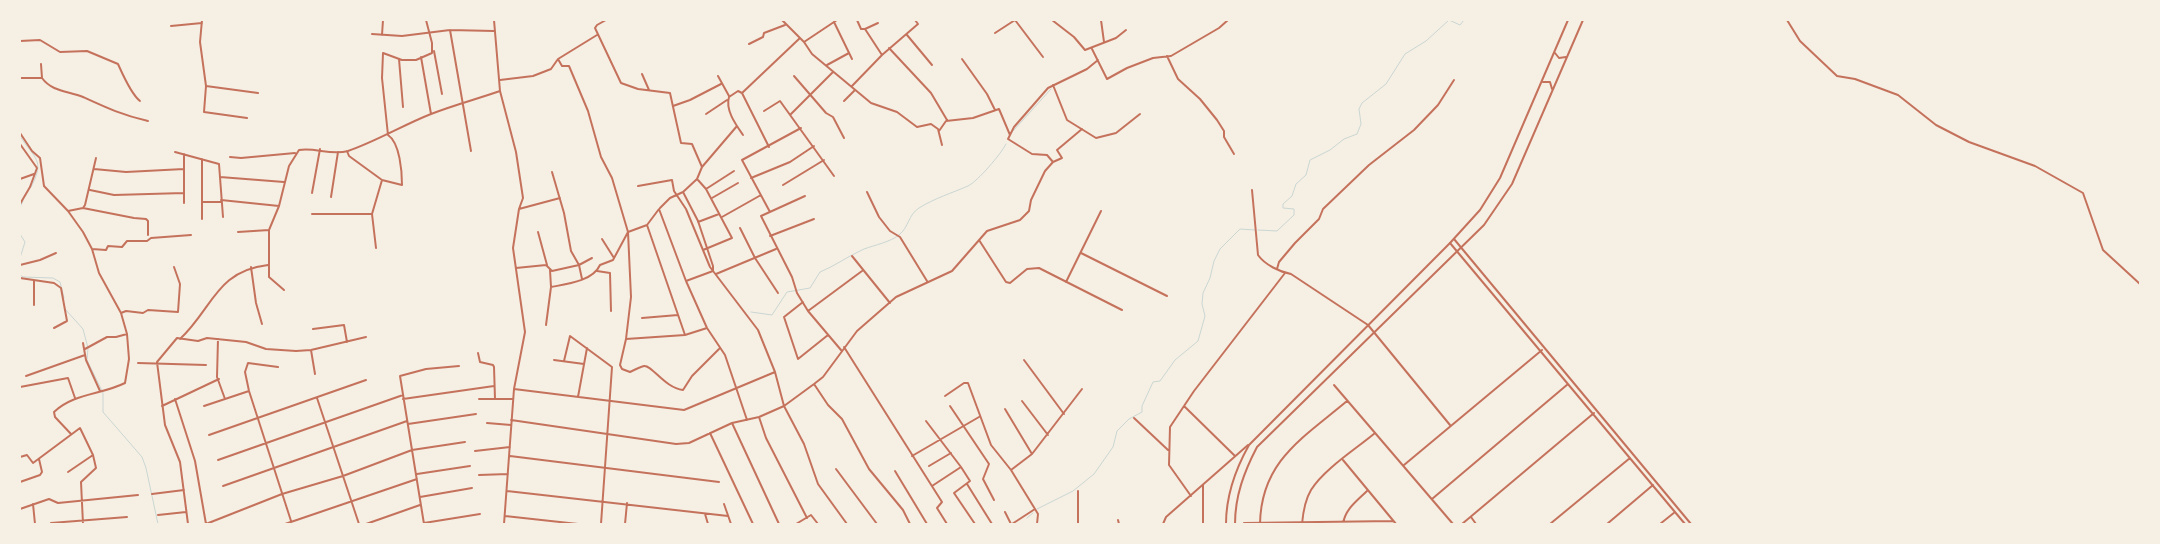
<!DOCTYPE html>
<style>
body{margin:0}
#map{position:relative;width:2160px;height:544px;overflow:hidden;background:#f6efe4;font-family:Cabin,sans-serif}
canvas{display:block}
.frame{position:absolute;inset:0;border:21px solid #f6efe4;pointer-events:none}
</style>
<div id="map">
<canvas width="2160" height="544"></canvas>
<div class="frame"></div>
</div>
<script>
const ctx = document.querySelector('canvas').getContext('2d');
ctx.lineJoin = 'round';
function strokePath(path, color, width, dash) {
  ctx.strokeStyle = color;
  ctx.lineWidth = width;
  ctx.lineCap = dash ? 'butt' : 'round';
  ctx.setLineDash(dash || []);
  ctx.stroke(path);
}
strokePath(new Path2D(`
 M1449,20L1460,25L1464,20
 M1013,131L1051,89
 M20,136C34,159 46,159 31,187
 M20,207L23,201
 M1258,230L1277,231L1294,215V209L1283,208V204L1292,196L1296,184L1306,175L1310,160L1330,150L1344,139L1357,134L1361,124L1359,109L1362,103L1386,84L1405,54L1426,41L1449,20
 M20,234L25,242L20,258
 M20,275L23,277L53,278L60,282L64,298
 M65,309L83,329L88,348L87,360L103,393V412L142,457L146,468L158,524
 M751,312L772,315L787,292L810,288L820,272C835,266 848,256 864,249C875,245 890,242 899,235C909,227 908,215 919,208C935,198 952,193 968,186C978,181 1001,154 1006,144
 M1037,509L1073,491L1094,474L1113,447L1117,431L1129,419L1142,412V406L1153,382L1160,381L1175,360L1198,341L1205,316L1202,304L1203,293L1210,278L1214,261L1220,249L1240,229L1255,230
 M1027,518L1033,513`), '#c9d6d2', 1);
strokePath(new Path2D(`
 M202,20L200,42L206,86L204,112L247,118
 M494,20L500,91L516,152L523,198L519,209L513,248L525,332L514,389L504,524
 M606,20L597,25L595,28L621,83L638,89L670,93L681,143L692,144L702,167
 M782,20L804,42L812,54L871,103L897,112L917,127L931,124L938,129L942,145
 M857,20L861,29H865L882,55
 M1052,20L1074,37L1085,50L1116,38L1126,30
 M1101,20L1104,42
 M1787,20L1800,41L1837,76L1855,79L1898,95L1936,125L1969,142L2035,166L2083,193L2103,250L2140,284
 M834,22L852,59
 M171,26L202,23
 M865,29L878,23
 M450,30L471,151
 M995,33L1015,20L1043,57
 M372,34L402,36L450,30L494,31
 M382,35L383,20
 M907,35L932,65
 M20,41L40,40L60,52L87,51L118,64C123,75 131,94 140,101
 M804,42L837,20
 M749,44L763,37L764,33L785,25
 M889,48L931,93L947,120
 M1092,49L1107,79L1127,68L1153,58L1171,56L1219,28L1228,20
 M434,51L442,94
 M1167,56L1178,79L1200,99L1217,120L1224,131V137L1234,154
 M421,57L431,114
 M399,59L403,107
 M962,59L987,94L995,110
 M41,64L42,78C52,92 69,91 83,97C107,108 122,115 148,121
 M827,65L849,53
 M642,74L649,90
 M718,76L729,96
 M794,76L826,113L833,117L844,138
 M20,78H42
 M500,80L533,76L551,69L558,59L597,35
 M1053,85L1067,120L1096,138L1116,133L1140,114
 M206,86L258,93
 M852,86L882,55L918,24L915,20
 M742,93L800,38
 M742,93L769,147
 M742,93L738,91L729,97C725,110 736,125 743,135
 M844,101L855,90
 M673,106L690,100L721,84
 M764,111L780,101L834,176
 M706,114L727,100
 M791,114L833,72
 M939,131L946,121L973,118L999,109L1010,135
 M20,133L32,151L40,158L44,186L68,211L83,232L92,249L99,273L121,313L127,334L129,359L125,383C101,395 74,393 54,412L55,417L71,434
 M20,144L37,168L30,187L20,204
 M347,151L349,156L382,180L402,185C402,172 400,143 388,135L382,78L383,53L402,60H416L432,53V43L426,20
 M175,152L219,164L223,217
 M184,154V203
 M230,157L241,158L295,153
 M202,159V219
 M1053,162L1047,155L1032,154L1008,139L1014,127L1048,88L1087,69L1098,60
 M94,169L126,172L184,169
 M552,172L564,213L571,251L579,265L582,279
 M220,177L284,182
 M751,178L790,162L814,146
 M20,179L34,174
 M698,180L706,189L732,238L703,250
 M783,185L824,160
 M638,186L672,180L674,191L686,209L710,267L758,330L775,372L784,406L804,444L818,484L847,524
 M706,189L734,171
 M90,190L114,195L184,193
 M1252,190L1258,255C1265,265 1280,272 1291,274L1368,325L1450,425
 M683,192L698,221L713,266V271L686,281
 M867,192L879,217L890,231L900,237L927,281
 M312,193L320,149
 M805,196L761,216L792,277L797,293L808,311L841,350
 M331,197L338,152
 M712,198L738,183
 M221,200L279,206
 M202,202H221
 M83,208L134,218L146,219L148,221V235
 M660,208L670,198L683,192L697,179L702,167L737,126
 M519,209L560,198
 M68,211L83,208L85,205L96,158
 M770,212L742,160L801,128
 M312,214H372
 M722,217L761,195
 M698,222L719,214
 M647,225L685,335
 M740,228L755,258L778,293
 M238,232L269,230
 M538,232L547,265
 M770,236L814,219
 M602,239L614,258
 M1454,239L1691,524
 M979,240L1006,282L1010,283L1027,269L1039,268L1122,310
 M1450,243L1685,524
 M376,248L372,214L382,180
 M92,249L106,250L108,246L122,247L127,241H147L151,238L191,235
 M1081,253L1167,296
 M852,256L890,303
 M20,265L40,260L56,253
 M251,267L256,303L262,324
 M516,268L546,265L552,271L579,265L592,258
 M1277,269L1279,262L1295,243L1319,219L1323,209L1369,165L1414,130L1438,105L1454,80
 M597,271L610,273L611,311
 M716,274L776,249
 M20,278L54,283L61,288L67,321L54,328
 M1066,282L1101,211
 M551,287C567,284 593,281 600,265L613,260L628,232L612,178L601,157L588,111L569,66H562L558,59
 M284,290L269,277V230L279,206L289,166L299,150C315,147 331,156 348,151C377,141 403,125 431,114C454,105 477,99 500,91
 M803,302L784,317L798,359L828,335
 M34,305V281
 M808,311L862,271
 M121,313L126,311L143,313L148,310L178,312L180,284L174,267
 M642,318L678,315
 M546,325L551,287L550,270
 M707,328L685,335L626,339L631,297L628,232L647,225L659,209L686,281L707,328L725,355L747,420
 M313,329L344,325L347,342
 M180,339C213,308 216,271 268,265
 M218,339L217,377L225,399
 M626,339L620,365L622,369L630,372C634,370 640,367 644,366C652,365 665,388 683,390L692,376L719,349
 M83,343L86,360L100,391
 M844,347L942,502L937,508L947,524
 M85,349L107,337H116L127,334
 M311,350L315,374
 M478,353L480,362L493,365L494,367L495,399
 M554,360L584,364
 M1024,360L1064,414
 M564,361L570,336L612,367L601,524
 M138,363L206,365
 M278,367L248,363L245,372L249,391L292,524
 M26,376L85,355
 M814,384L828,405L842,419L869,469L903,510L910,524
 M1334,385L1453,524
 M20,387L68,378L75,398
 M514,389L684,410L775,372
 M945,396L964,383H968L991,445L1011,470L1035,509L1038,514L1037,524
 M578,397L587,348
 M317,398L359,524
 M175,399L195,461L206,524
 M403,399L494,386
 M479,399H512
 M1022,401L1048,435
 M162,406L219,379
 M204,406L249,391
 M950,406L989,464L983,479L994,500
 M1184,406L1235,456
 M1005,409L1032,454
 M759,417L766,438L807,518
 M1134,418L1168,450
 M511,420L676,444L689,443L732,423L759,417L784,406L814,384L823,377L857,331L896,297L952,271L987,231L1020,220L1029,211L1031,200L1045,171L1053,162L1062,158L1057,150L1082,129
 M926,421L961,467L932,486
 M487,423L511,425
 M732,423L779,524
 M408,424L476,414
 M710,433L753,524
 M209,435L366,380
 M475,451L510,447
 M510,456L719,482
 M912,456L979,417
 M20,457L27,455L33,463L80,428L93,455L96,468L81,482L83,524
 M218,460L403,395
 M1343,460L1396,524
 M1404,465L1542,350
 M929,466L951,453
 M961,467L970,481L954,493L975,524
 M836,469L877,524
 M1011,470L1032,454L1082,389
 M895,471L927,524
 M68,472L93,455
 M417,474L470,466
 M479,475L508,474
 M20,482L40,475L42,472L39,459
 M967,484L992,524
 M223,486L407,421
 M507,491L728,516
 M1078,491V524
 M152,494L184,490
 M1191,496L1169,465L1170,427L1194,391L1285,273
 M420,497L472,488
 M1432,499L1568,384
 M33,504L35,524
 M724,504L731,524
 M20,509L49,499L58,503L138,495
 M1005,512L1011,524
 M705,514L708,524
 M158,515L186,512
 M505,516L578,524
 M1471,517L1476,524
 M1118,520L1119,524
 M51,523L127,517
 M424,523L480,514
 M1244,523L1393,521
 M188,524L180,462L165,425L157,362L177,338L198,341L207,338L246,342L266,349L296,351L311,350L366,337
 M206,524L282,494L343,476L412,450L465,442
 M285,524L417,479
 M366,524L420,505
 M424,524L400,376L426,369L459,366
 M625,524L627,503
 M796,524L811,515L818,524
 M1012,524L1035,509
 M1163,524L1166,517L1248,445
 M1203,524V485
 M1260,524C1261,461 1303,438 1347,401
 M1302,524C1303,513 1305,500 1311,490C1324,469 1356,449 1375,433
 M1343,524C1345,509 1357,501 1367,491
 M1462,524L1594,413
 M1550,524L1630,458
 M1607,524L1653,485
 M1660,524L1675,512`), '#c5725c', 2);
strokePath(new Path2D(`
 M1555,53L1559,58L1566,57
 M1543,82H1550L1552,89
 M1226,524C1226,495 1235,470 1249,445L1450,243L1480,210L1500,178L1568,20
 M1235,524C1235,496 1244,472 1257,447L1484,225L1512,184L1583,20`), '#c5725c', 2);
</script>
